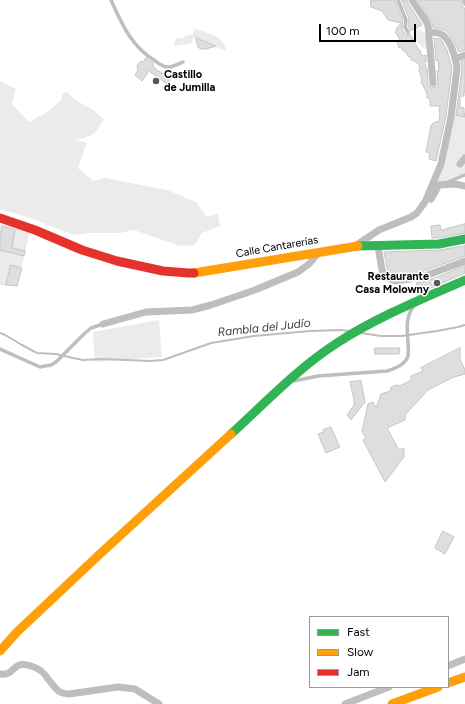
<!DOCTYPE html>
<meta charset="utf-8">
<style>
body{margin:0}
#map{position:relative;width:465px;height:704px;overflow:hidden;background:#fff;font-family:Figtree,sans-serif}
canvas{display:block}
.legend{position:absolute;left:309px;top:616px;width:140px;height:72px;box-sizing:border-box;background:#fff;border:1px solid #999;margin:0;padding:5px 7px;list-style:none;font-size:12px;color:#000}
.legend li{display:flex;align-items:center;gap:8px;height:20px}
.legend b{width:20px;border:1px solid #999}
.scale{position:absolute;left:319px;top:24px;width:97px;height:18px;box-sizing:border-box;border:2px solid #000;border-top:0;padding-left:5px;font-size:12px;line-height:14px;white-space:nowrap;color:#000;-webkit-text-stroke:3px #fff;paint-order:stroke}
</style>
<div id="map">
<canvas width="465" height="704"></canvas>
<ul class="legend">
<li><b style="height:5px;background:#30b455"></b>Fast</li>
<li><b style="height:5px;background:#ff9f0a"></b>Slow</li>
<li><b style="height:5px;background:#e5322d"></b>Jam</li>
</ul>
<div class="scale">100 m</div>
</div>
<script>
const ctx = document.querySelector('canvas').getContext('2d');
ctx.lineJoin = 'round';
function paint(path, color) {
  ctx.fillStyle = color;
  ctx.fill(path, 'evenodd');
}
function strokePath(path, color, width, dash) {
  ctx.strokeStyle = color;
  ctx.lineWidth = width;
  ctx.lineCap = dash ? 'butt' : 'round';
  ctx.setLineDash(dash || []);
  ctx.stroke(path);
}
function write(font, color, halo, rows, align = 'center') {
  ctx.font = font + ' Figtree,sans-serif';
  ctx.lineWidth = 3;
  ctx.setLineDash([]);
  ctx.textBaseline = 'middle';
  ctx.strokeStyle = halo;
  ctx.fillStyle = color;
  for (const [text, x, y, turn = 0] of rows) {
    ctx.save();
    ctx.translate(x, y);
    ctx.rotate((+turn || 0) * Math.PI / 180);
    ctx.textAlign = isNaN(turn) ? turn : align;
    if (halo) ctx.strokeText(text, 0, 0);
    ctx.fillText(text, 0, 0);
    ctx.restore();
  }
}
paint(new Path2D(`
 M194,29C208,33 221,34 226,49L225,50L215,47V46L193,37L192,43L175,46L174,45L175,42V39L184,38L186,36L193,34Z
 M417,29C426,30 427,39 427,47L425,49L423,48L414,38L413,32Z
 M0,81L16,89L12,104L29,122L47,112L62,99V95L66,91L74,99L93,110L104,119L94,134L75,141L87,142L78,168L93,181L105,178L167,190L196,202L207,217L218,214L220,226L202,233L195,245L180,246L134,230L120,233H87L73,235L28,217L0,209Z
 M454,114L465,117V173L444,182H437L441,171Z
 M0,224L30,231L17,286L0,285Z
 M159,320L162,357L95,362L93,332Z`), '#ebebeb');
strokePath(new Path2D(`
 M0,333L5,335L22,345L37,353L56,354L73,358L83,360L102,359L150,361L163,360L211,343L254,336L310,331L341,330L349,331
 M361,333L381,336H402L437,331L458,327L465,325`), '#bdbdbd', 2);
const building = new Path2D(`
 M371,0H395L403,20L402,29L406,35L410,34L419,50H420L422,56L426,55V62H424L427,68L428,84L431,88L436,87L438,85L437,71H439L438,60L436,61L434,38L440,39L442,41L447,50L452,68L446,116L436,161L429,159L430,153L426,152L431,125H432L433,123L439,121L440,113L439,112L440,106H430V99L427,98V93H426V91L421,82L422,80L419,70L420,68L419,65L416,62H415L414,60L412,61L410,56L409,57L405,51H403L401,47L399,48L397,41L400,39L395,32L397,30L396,29L401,23L388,20L382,11L371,7Z
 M402,0H407L408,3L422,25L411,31L408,26L409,19Z
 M418,0H460L462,5L465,9V50L459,52L453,40L449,34L444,30L438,28H433L432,23Z
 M196,38L216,46L206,49H200L199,47H198Z
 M146,58L153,63L154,68L171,79L167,84L149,71L142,81L135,75L138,70L137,67L138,64L140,62L144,61Z
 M465,60V92H464V96H460V107L464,108V112L465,117L456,115L462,69L461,62Z
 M465,224V233L438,238H432L431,226L440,225L441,230Z
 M3,226L15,230L12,248L25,251L24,256L0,250V237Z
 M465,246V256L424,271L396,276L391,274L387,268L384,252L439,250Z
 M11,265L22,268L17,286L6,285Z
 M465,266V273L424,291L423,289L418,290L416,283L427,281Z
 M375,348H400L399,354H375Z
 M460,348V359L465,370V374L454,377L428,390L405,415V420L387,428L399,450L404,448V457L385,482L363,440L366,438L362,431L368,404L373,402L376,408L381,394L390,391L391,387L397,385L400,386L411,380V376L423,371L421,368Z
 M361,381L365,402L351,420L347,415L354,405V400L350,382Z
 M331,427L337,441L340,447L326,453L318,434L324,432L323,430Z
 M443,531L454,537L445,554L435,548Z`);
paint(building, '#dedede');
strokePath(building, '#c6c6c6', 1);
strokePath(new Path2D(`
 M111,0C122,24 131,46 154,60C158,63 163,67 168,67C173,67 178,64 183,62
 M398,0L406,20L405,27L408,32
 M463,0L465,4
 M446,183L462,176L465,175
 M0,349L40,367L51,365L56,362L84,334L91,328L103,324
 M294,381L318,376L387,371C396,368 405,365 408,356C410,340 402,320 414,306`), '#bebebe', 3.5);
strokePath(new Path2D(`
 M412,0L424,18L428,25L433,83
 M455,59L465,55
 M460,164L465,158
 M427,197L431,199L439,185L455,184L465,186
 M355,246L379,230L411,217L417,213L425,202L441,164L451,117L457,68C456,58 450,35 438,33C435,32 432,33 429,33
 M378,246L382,270L388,278L395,281L410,279L425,276L465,261
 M103,324L146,312L192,310L211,305L255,290L298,272L309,264L319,252
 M448,666L465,659
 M0,674C15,677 12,659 31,666C38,668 44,672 48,679C56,688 56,693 69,694L118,687L135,689L159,704
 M345,704L389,687`), '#bebebe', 7);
strokePath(new Path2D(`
 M358,246L439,244L465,239
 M231,434C265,403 298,368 337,343C377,317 422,299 465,280`), '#30b455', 9);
strokePath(new Path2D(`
 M194,273L358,246
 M0,651L17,632L101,553L231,434
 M448,683L465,677
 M392,704L438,687`), '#ff9f0a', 9);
strokePath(new Path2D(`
 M0,218L35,230L82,250L117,261L163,271L188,273H194`), '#e5322d', 9);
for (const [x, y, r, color] of [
 [156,81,4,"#595959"],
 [437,283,4,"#595959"]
]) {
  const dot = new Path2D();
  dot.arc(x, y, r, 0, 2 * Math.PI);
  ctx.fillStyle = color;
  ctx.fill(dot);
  strokePath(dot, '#fff', 1.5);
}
write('bold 11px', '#000', '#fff', [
 ["Castillo",164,75],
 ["de Jumilla",164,88],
 ["Restaurante",429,277,"right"],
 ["Casa Molowny",429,290,"right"]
], 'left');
write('11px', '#000', '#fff', [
 ["Calle Cantarerías",277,247,-10]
]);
write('italic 12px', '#424242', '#fff', [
 ["Rambla del Judío",264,328,-6]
]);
</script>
